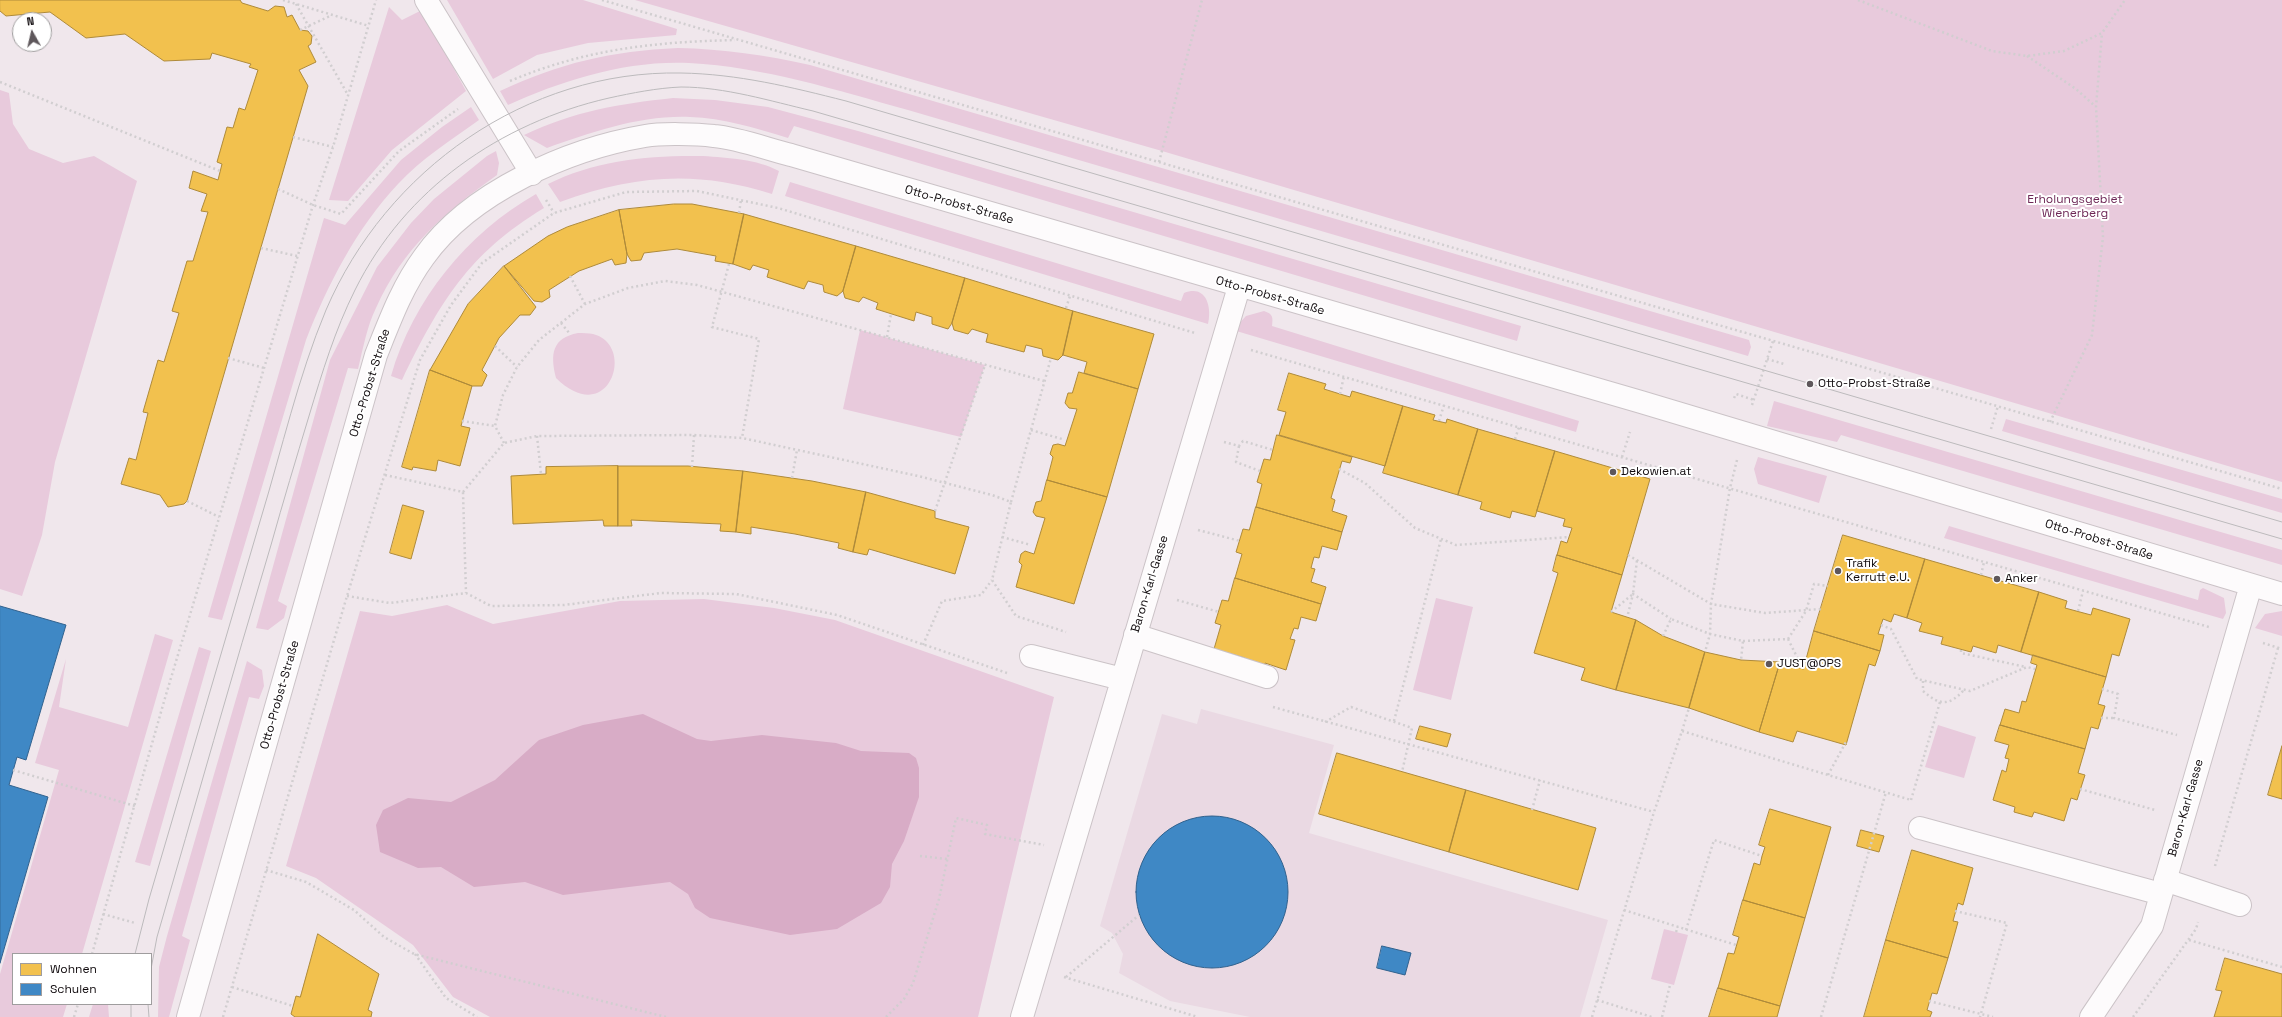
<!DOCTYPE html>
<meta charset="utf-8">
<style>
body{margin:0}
#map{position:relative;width:2282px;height:1017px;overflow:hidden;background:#f0e7ec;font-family:"Space Grotesk",sans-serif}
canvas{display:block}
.legend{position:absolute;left:12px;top:953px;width:140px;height:52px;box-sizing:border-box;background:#fff;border:1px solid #9f9d9e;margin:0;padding:5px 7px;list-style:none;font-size:12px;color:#100a0d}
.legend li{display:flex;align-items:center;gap:8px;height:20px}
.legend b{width:20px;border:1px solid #9f9d9e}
.north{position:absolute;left:12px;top:12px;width:40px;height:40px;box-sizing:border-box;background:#fff;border:1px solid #9f9d9e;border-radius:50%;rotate:352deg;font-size:11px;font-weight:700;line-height:16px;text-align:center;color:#100a0d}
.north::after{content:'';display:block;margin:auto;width:14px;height:18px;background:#5e575b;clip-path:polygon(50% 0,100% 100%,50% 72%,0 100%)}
</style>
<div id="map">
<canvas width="2282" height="1017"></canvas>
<ul class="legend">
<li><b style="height:11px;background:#f2c14e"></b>Wohnen</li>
<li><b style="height:11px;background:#3f88c5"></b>Schulen</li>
</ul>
<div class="north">N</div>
</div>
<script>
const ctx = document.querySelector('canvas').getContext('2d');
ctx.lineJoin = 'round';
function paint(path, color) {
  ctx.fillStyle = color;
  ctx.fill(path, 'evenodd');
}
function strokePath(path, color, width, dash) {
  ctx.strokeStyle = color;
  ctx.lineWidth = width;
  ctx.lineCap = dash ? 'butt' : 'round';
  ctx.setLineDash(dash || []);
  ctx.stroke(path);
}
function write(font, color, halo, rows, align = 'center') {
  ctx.font = font + ' "Space Grotesk",sans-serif';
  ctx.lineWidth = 4;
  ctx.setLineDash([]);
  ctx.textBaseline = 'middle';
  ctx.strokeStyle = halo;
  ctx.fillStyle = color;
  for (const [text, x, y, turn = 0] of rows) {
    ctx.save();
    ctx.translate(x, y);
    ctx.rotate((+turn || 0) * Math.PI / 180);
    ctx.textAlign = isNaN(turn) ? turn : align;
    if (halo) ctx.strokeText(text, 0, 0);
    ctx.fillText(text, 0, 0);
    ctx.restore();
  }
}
paint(new Path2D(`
 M1201,709L1334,745L1309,833L1608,920L1580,1017H1250L1170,1001L1119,973L1123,954L1112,933L1100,926L1162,714L1197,724Z`), '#ead9e3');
paint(new Path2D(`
 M447,0H583L677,29L676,35L588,43L537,55L493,79Z
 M635,0H2282V482L1162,151Z
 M389,7L402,20L422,10L466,91L392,150L348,201L329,200Z
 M678,48C723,49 766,55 810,65L1749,340L1751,347L1748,356L908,110C836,90 764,67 689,63C627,60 563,80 508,105L500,91C560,63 611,51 678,48Z
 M0,90L9,93L13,124L29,149L63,163L94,156L137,181L55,462L42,535L22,596L0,589Z
 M673,98L715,100L768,107L858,131L1521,326L1517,341L794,126L788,138C756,128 723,118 690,117C641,115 592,132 547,148L524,135C575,111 618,104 673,98Z
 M471,107L479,120C451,140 421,159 398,184C356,229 328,284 306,340L222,620L208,617L324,218L345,225L401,160L442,127Z
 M496,151L499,163L497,175C445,212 403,248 376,308C367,326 363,349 358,369L348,368L278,601L287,606L284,618L268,630L256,628L330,360L377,267L411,223L434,199L487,156Z
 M703,156C728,158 757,159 779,171L772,194C695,170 635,175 560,202L548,184C595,160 651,155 703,156Z
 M790,182L1181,301L1184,293C1207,284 1212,308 1208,324L785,196Z
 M536,194L544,208C468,254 440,302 402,380L391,376C413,300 467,233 536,194Z
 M1264,311C1273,314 1273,317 1272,326L1579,421L1576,432L1233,330L1246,316Z
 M860,330L985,365L961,437L843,409Z
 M578,333C583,333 589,333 593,334C637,345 609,430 556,378C550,354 552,338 578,333Z
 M1774,401L2282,550V565L1841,435L1837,442L1767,426Z
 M2006,419L2282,499V513L2002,431Z
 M1758,457L1827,476L1819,503L1758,484L1754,469Z
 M1949,526L2198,600L2200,590L2203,588L2224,598L2226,613L2223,619L1944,538Z
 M1436,598L1473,607L1451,700L1413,690Z
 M704,599L774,608L835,620L1054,697L978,1017H490L453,997L413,945L316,878L286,866L360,611L392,616L447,605L493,624L620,601Z
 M2282,611V636L2255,628L2265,614Z
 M155,634L173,640L82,954H13V1004H67L63,1017H0V974L59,770L35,763L66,659L59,707L128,727Z
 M199,647L211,651L150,866L135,862Z
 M247,661L262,670L264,686L259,699L249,697L182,936L190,940L169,1017H158L159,967L167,936Z
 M1938,725L1976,737L1964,778L1925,767Z
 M1664,929L1688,935L1674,985L1651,979Z
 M93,1004H108L109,1017H89Z`), '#e8cadc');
paint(new Path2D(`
 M643,714L697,739L711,741L762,735L836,743L861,751L909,753L916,758L919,768V797L904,841L892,864L890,887L881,903L837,929L790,935L710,918L695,908L688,894L670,882L563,895L525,882L474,887L441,867L418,868L380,852L376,825L383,810L408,798L451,802L495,780L539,740L583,725Z`), '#d8acc6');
const homes = new Path2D(`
 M0,0H240L242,3L268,11L275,6L284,7L287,17L292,15L300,30L308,31L312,36L311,44L308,46L316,62L299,70L308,86L187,501L184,504L168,507L160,495L121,484L129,458L136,460L148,413L143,412L158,360L164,362L179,313L172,311L187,261H193L208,212L201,211L207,194L189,188L193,171L218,180L222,164L217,162L227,127L233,128L239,108L245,110L258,70L249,67L251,64L212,53L210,59L164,61L125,34L86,38L50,12L6,16L0,11Z
 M674,204H692L744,214L733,264L715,261L716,256L677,249L644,253L641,260L631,261L627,254L619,210Z
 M619,210L627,254L626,263L615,265L612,259L579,271L549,290L550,297L542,302L534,301L504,266L548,236L567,227Z
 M744,214L856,246L843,291L837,296L824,292L823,285L808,281L804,289L767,277L769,270L753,265L750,270L733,264Z
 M856,246L965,278L952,323L948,329L932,324V317L916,312L914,321L876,309L878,303L863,297L859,302L845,298L843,291Z
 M504,266L536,307L530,315H520L499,338L482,370L487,375L482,386H472L430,370L468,304Z
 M965,278L1073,311L1063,355L1058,360L1043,356L1042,349L1026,345L1024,352L986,342L988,334L972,329L968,334L954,330L952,323Z
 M1073,311L1154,334L1138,389L1084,373L1087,362L1063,355Z
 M430,370L472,386L461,426L470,428L460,466L438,460L436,471L413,467L412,470L402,467Z
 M1079,372L1138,389L1107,497L1047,480L1053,457L1050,454L1053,445L1058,444L1065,446L1077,409L1069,408L1065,403L1068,393H1072Z
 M1289,373L1326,384L1324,389L1340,394L1350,397L1352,391L1403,406L1385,466L1279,435L1286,412L1278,410Z
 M1403,406L1435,415L1433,420L1446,423L1447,419L1478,429L1458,495L1383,473Z
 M1478,429L1555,451L1535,517L1512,511L1510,518L1480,509L1482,502L1458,495Z
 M1277,435L1352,457L1350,463L1342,461L1331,498L1335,500L1332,511L1347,516L1342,532L1256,507L1262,484L1257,482L1264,459L1270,460Z
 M1555,451L1650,479L1622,575L1557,555L1561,541L1567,543L1572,528L1563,526L1565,519L1537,511Z
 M618,466H688L743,471L736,532L720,531L721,524L675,522L631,520L632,526H618Z
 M618,466V526H604L603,520L513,524L511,476L546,474V467Z
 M743,471L812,481L866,492L853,552L838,548L839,543L795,534L751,527V534L736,532Z
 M1047,480L1107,497L1074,604L1016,587L1022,565L1019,562L1021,554L1025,551L1034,554L1045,518L1036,516L1033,512L1036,502L1041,501Z
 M866,492L935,511V518L969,527L955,574L869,549L867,555L853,552Z
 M403,505L424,511L411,559L390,553Z
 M1256,507L1342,532L1337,550L1322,546L1319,558L1314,557L1311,568L1315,569L1311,582L1326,587L1321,604L1235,578L1242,554L1236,552L1243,529L1249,530Z
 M1843,535L1925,559L1907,618L1894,614L1891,622L1883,619L1878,634L1884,635L1880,651L1814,631Z
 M1557,555L1622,575L1611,612L1636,620L1616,690L1581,680L1585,668L1534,653L1558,573L1553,571Z
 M1925,559L2039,592L2021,652L1998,645L1996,653L1973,646L1971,652L1941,644L1943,637L1919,631L1922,623L1907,618Z
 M1235,578L1321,604L1316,621L1301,617L1298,629L1294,628L1290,639L1295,640L1286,670L1265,663L1264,669L1244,663L1245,658L1214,649L1221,625L1215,623L1222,600L1228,601Z
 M2039,592L2067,601L2065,608L2091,615L2093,608L2130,619L2119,656L2112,654L2106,677L2021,652Z
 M1636,620L1663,636L1705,652L1689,708L1616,690Z
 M1814,631L1880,651L1875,666L1869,664L1846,745L1797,731L1793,742L1759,732L1780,662L1803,669Z
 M1705,652L1741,660L1780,662L1759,732L1689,708Z
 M2033,655L2106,677L2098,704L2105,706L2098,729L2091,727L2085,749L2000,725L2005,709L2019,713L2022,701L2026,702L2037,665L2031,663Z
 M2000,725L2085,749L2078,773L2085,775L2077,800L2071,798L2064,821L2034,812L2032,817L2014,812L2015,807L1993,800L2002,770L2006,772L2009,759L2005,758L2009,745L1995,741Z
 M1420,726L1451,734L1447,747L1416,739Z
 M2282,746V799L2268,795Z
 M1337,753L1466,790L1449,852L1319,814Z
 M1466,790L1596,828L1578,890L1449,852Z
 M1770,809L1831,827L1805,918L1743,900L1754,863L1760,865L1762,856L1765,847L1759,845Z
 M1861,830L1884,836L1879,852L1857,846Z
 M1912,850L1973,868L1963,905L1958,903L1953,921L1958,922L1948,958L1886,940Z
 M1743,900L1805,918L1780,1006L1718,988L1728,953L1734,954L1739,937L1733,935Z
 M318,934L379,974L368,1010L372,1012L371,1017H295L291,1014L296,996L300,997Z
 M1886,940L1948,958L1937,994L1932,993L1927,1010L1932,1012L1930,1017H1864Z
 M2225,958L2282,974V1017H2214L2222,991L2216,990Z
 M1718,988L1780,1006L1777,1017H1709Z`);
paint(homes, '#f2c14e');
strokePath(homes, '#ae8a3a', 1);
const schools = new Path2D(`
 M0,606L66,625L26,760L17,757L9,785L48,797L0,963Z
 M1136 892a76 76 0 1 1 152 0a76 76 0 1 1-152 0Z
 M1382,946L1411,953L1405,975L1377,968Z`);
paint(schools, '#3f88c5');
strokePath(schools, '#31628e', 1);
const minor = new Path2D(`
 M426,0L532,174
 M1135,635L1267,677
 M1031,656L1122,679
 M1920,828L2161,894
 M2165,880L2240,905
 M188,1017L376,355C390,320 402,287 424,257C470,192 568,149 645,136C661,133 697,134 714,136C738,138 767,149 791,155L1641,402L2282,594
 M1022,1017L1239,287
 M2091,1017L2152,926L2251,585`);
strokePath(minor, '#cbc3c7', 24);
strokePath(new Path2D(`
 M283,0L369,26
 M602,0L2282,489
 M1858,0L1992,51L2027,56L2064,51L2102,33L2125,0
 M296,4L348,95
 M300,30L332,15
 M2027,56L2076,89L2095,106
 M510,81C586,49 654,42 735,40
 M0,82L220,171
 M293,137L333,147
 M1159,162L1202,0
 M278,189L313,205L341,214L399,151L458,109
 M546,200L554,213
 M739,213L741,200
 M261,248L297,256
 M729,264L712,327L759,339L742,438
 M570,276L585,304
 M1066,308L1070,296
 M561,323L570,334
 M887,337L891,314
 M495,346L517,367
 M1251,350L2209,627
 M228,358L264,368
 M1767,359L1784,364
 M1340,394L1344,376
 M1734,398L1736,394L1754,400
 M1752,405L1773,341
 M462,421L495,426
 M1439,421L1444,405
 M2050,422L2092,335L2103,237L2096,107L2102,33
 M1991,429L1998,406
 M1031,430L1062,439
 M537,436L541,474
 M1515,439L1519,427
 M1224,442L1239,446L1243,441L1273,450
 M504,443L495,426L503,395L517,367L539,340L585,304L628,288L665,281L697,285L1044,381
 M1239,446L1236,462L1260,471
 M1622,457L1630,432
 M1737,460L1730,488L1711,604L1765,613L1821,609
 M692,467L694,435
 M1339,469L1365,483L1415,528L1456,545L1569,537
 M385,475L463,492L466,593
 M792,478L797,450
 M463,492L504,443L537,436L694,435L742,438L918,476L992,495L1011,502L992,580L1016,616L1066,632
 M187,501L219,517
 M1011,502L1051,358
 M935,511L985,365
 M1198,530L1240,541
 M1002,537L1031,545
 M1628,555L1711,604L1710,634L1705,652
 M1981,575L1984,562
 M347,596L390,603L466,593L491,606L564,605L661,593L736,594L837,615L1007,673
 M1177,600L1219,612
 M2078,611L2083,591
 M1611,612L1633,594L1637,560
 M1628,614L1633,594L1671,619
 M1881,625L1891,629L1917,679L1970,691L2027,667L2035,669
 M1663,636L1671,619L1710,634L1743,641L1741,660
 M1788,639L1806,611L1814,584L1828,586
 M1788,639L1803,669
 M1743,641L1788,639
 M2263,643L2282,649
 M923,645L942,601L981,595L992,580
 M1961,650V653L2026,667
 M1923,681V691C1940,706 1949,706 1964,690
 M2102,689L2118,694L2114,718L2177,735
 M1273,707L1654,812
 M2101,718H2114
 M1394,721L1441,539
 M1325,722L1351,707L1412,728L1402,772
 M1682,731L1689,708
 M13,770L135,806
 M1828,775L1847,740
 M2080,789L2155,810
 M1911,800L1940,702
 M1532,810L1540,780
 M920,856L947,859
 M2215,866L2278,648
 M266,870L306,882L354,910L384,937L414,954L666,1017
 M1624,910L1736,945
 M1955,911L2007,923L1980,1017
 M103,914L135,923
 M1686,930L1714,840L1762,856
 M1676,932L1678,927
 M2189,940L2282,967
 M92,954L165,698L313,205L333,147L376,0
 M415,954L446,998L477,1017
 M1064,977L1198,1017
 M1066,977L1139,915
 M232,987L293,1006
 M1597,1000L1652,1017
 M1929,1001L1993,1017
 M74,1017L78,1004
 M223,1017L347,596L420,360L451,305L482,263L554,213L626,192L697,191L778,208L1195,333
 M886,1017L904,999L913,983L939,899L956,818L987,825L985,834L1044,845
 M1592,1017L1654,812L1682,731L1911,800
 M1662,1017L1670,985
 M1821,1017L1886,792
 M2133,1017L2196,929L2198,922`), '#d1ced0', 2.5, [2, 3]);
strokePath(minor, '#fdfbfc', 22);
strokePath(new Path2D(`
 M135,954L149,899C186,772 224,645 261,518C282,449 298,377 326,310C386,170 527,70 681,73C738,74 791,87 846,101L2282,522
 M151,969L157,937C195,806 232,675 271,545C283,502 296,459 309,416C322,373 335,330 355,290C405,189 500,123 609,98C632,93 657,88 681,87C725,87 770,101 813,111L2282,539
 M131,1004V1017
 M148,1004L149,1017`), '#bcbabc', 1);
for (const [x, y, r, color] of [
 [1810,384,4,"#5e575b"],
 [1613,472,4,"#5e575b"],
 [1838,571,4,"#5e575b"],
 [1997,579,4,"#5e575b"],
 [1769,664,4,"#5e575b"]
]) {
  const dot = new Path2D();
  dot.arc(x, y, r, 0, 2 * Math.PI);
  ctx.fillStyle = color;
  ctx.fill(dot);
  strokePath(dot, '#fff', 1.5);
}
write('12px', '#6e2857', '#fff', [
 ["Erholungsgebiet",2075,200],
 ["Wienerberg",2075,214]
]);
write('12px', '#100a0d', '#fff', [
 ["Otto-Probst-Straße",959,205,16],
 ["Otto-Probst-Straße",1270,296,16],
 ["Otto-Probst-Straße",370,383,-73],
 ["Otto-Probst-Straße",2099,540,17],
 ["Baron-Karl-Gasse",1150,584,-73],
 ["Otto-Probst-Straße",280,695,-74],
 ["Baron-Karl-Gasse",2186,808,-74]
]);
write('12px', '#100a0d', '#fff', [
 ["Otto-Probst-Straße",1818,384],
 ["Dekowien.at",1621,472],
 ["Trafik",1846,564],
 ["Kerrutt e.U.",1846,578],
 ["Anker",2005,579],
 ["JUST@OPS",1777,664]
], 'left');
</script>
